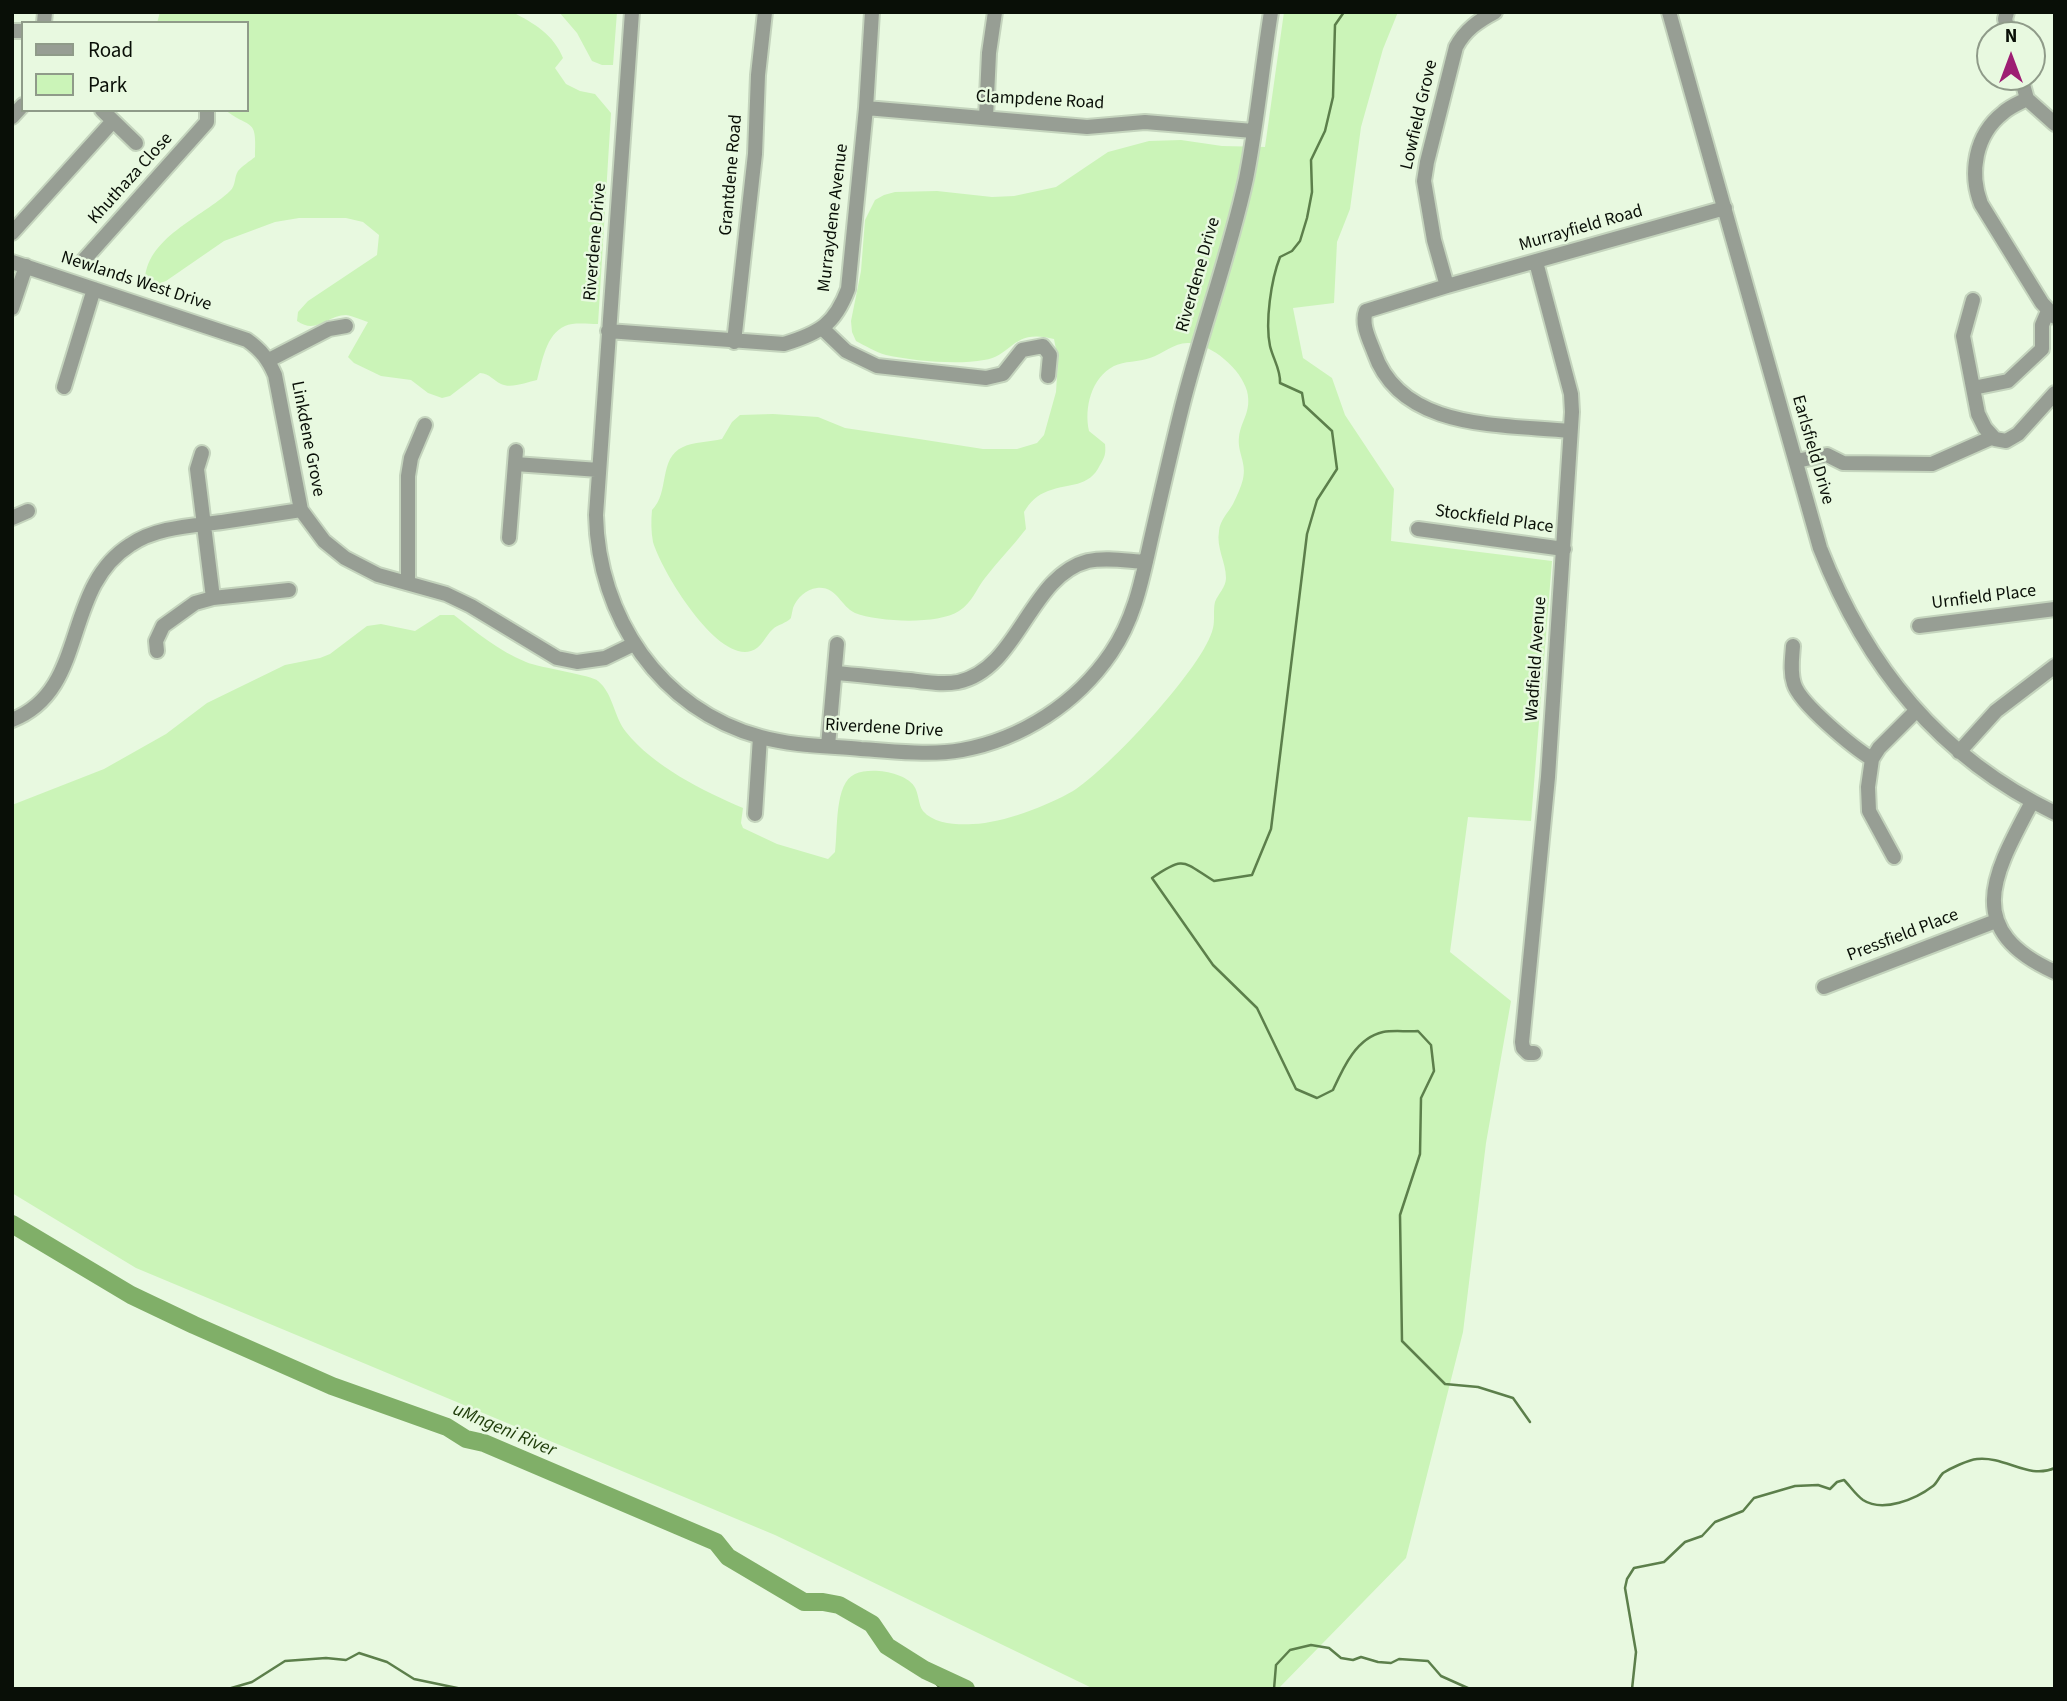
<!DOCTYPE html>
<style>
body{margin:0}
#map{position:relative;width:2067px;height:1701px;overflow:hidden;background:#e8f9e0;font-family:"Source Sans 3",sans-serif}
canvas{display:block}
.frame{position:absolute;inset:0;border:14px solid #090f07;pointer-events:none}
.legend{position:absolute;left:21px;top:21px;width:228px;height:91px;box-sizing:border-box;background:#e8f9e0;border:2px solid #8f9b89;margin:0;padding:9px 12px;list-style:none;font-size:21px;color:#090f07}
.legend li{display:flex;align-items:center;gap:14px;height:35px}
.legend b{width:35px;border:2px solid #8f9b89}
.north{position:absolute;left:1976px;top:21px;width:70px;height:70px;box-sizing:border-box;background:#e8f9e0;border:2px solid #8f9b89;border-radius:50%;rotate:0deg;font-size:19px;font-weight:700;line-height:28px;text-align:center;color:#090f07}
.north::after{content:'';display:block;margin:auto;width:24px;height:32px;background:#9d1e73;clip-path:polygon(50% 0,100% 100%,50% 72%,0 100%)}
</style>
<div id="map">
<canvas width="2067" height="1701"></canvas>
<div class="frame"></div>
<ul class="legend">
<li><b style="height:9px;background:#979e94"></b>Road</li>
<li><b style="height:19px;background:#cbf4b8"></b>Park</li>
</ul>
<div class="north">N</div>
</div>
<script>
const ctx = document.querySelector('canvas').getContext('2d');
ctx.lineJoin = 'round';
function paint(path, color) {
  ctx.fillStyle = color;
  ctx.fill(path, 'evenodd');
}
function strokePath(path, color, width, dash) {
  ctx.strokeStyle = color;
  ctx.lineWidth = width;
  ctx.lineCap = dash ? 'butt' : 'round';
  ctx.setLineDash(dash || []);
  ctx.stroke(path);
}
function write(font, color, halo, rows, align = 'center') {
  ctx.font = font + ' "Source Sans 3",sans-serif';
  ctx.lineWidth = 5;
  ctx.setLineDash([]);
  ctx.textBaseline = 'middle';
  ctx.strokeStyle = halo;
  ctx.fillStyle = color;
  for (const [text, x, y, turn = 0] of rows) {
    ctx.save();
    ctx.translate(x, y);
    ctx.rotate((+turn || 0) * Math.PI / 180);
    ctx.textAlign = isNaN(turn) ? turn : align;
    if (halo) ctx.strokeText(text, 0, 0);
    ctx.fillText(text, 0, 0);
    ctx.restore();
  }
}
paint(new Path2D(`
 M160,12H512C534,23 554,35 563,58L555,68L566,84L580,91L595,94L611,113L598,324C588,324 573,322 565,326C546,334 542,362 537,380C527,382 511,389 501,384C493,380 490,374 480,373L450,396L442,398L428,393L411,380L381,376L354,363L348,357L368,322C362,320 353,316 346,315C327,315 317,335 297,321L298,312L308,301L377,255L379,235L363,222L346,218H299L275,222L224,241L166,281L151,286L145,283C144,238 203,217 230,191C236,186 234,177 238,171C242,166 250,161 255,157C257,116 251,130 225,110H247V23H157Z
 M559,12H617L613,65H602L592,61L577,33Z
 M1284,12H1398L1383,49L1361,127L1350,209L1337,242L1334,303L1293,308L1303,358L1332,378L1345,415L1394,489L1391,541L1552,561L1531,821L1468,817L1450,952L1511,1001L1486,1143L1463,1332L1406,1558L1278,1689H1094L775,1535L136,1268L12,1193V805L104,769L166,734L207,703L285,665L320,658L330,654L367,626L381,624L415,631L440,615H454C476,632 499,651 526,662C540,668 592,675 598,681C613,693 614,717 626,732C653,766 703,791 743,808L741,823L743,828L777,844L828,859L835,852C838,831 834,783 855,774C871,767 904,772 914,786C919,793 918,804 923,811C934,824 957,825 973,824C1003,823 1047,806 1073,791C1106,771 1205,666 1213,628C1215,620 1213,610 1215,602C1218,594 1226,587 1226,578C1226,562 1216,548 1219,531C1220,520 1228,513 1233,504C1237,496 1241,487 1243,479C1247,463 1237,452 1239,437C1241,420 1252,412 1247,391C1241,369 1212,344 1189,343C1175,342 1163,354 1150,358C1139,362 1124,361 1114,366C1091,378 1084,408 1089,431L1105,444C1106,453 1105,457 1100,465C1089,488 1069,483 1048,491C1037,495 1030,502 1024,512L1026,529C1013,546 998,561 985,578C976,589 973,602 959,611C937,625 879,622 855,613C840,606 837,586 817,588C806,589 797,598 793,608C793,609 791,617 791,618C787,623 777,625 773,629C765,636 762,648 751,651C716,662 661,570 653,542C651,532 651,520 652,510C670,493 658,458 683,447C693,442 710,442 722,439L732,422L740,415L773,414L818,417L845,428L919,439L983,449H1017L1037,443L1044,435L1056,392L1058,360L1054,339C1012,328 1014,355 984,360C957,365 913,361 886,355C875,352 866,346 856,341L852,332L851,321L861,271L865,220L875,200L884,195L895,192L937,191L992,197L1014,196L1056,187L1108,152L1149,141L1181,140L1222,146L1265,147Z`), '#cbf4b8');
strokePath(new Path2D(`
 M1344,12L1335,25L1333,97L1325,131L1311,160L1312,192L1307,218L1300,241L1292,251L1280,257C1271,280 1265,322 1270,346C1273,359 1281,370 1280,383L1302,393L1304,405L1332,431L1337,469L1317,500L1307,534L1271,829L1252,875L1214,881C1183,862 1185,855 1152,878L1213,965L1257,1008L1296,1089L1317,1098L1333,1090C1343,1068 1356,1038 1383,1032C1394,1030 1407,1032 1418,1031L1431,1045L1434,1071L1421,1098L1420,1154L1400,1215L1402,1341L1445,1384L1478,1387L1513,1398L1530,1422
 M921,1667L941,1689
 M228,1689L252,1682L285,1661L326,1658L346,1660L359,1653L387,1662L414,1679L462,1689
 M1274,1689L1276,1665L1290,1650L1311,1645L1329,1648L1341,1658L1353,1660L1361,1657L1378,1662L1391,1663L1399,1659L1428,1661L1441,1676L1470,1689
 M1632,1689L1636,1652L1625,1588L1627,1579L1634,1568L1664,1562L1685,1542L1702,1536L1715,1522L1743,1511L1754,1498L1795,1486L1818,1485L1830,1489L1837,1482L1844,1480C1850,1486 1856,1495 1863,1500C1883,1513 1916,1499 1933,1486C1937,1483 1939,1477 1943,1473C1951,1468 1968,1460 1977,1459C2006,1456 2028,1480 2055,1468`), '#5c7f4b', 2.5);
strokePath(new Path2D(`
 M12,1224L131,1295L194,1325L332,1386L447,1427L466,1439L484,1443L716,1542L728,1557L804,1602H823L839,1605L872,1624L887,1646L925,1670L966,1689`), '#80af68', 18);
const minor = new Path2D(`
 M632,12L596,515C598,616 660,710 761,737C793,746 828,746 861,749C894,751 929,756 962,750C1022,739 1077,703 1111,653C1135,618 1142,579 1151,539C1161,495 1171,451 1182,407C1201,331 1229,257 1246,179C1257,124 1262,68 1271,12
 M1669,12L1820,548C1866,666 1939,757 2055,813
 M2007,12L2005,19L2009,35
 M44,23L45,12
 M12,31H23
 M2021,77L2027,99L2055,124
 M2027,99C2019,103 2009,107 2003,113C1975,135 1969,173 1981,204L2042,303L2055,317
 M866,108L1087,127L1145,122L1253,131
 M102,110L136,143
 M12,117L23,105
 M986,118L989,53L995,12
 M12,233L113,121
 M83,261L207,122V110
 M12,262L247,340C261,350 268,359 275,375L301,510L324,541L345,558L378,575L446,594L471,606L557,658L577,662L605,658L634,644
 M1447,286L1434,240L1424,181L1427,162L1456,47C1465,30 1478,21 1495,12
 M1973,300L1963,336L1978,414L1985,428L1995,439L2006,441L2018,434L2055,393
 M12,308L26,266
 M823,329L846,351L877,366L986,378L1003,374L1022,350L1043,346L1050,355L1048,376
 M608,331L784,344C820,333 835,324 848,289L866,108L872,12
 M734,342L755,154L758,75L765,12
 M269,360L329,329L346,326
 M64,387L94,289
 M1973,388L2008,381L2042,349V325L2048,311
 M1570,431C1501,424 1401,431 1374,352C1369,339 1361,324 1366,311L1447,286L1725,208
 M202,453L197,469L213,598
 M1796,461L1827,455L1843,463L1932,464L1993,437
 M515,464L599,470
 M12,518L28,511
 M1418,529L1564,549
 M509,538L516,451
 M408,583V476L411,458L425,425
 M1919,626L2055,609
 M1793,646C1792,659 1790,672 1794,684C1800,704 1854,748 1872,759
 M157,651L156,641L163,626L195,603L213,598L289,590
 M835,673C860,675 885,678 910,680C925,682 942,685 958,682C1019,669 1029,576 1088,561C1107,557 1127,561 1146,562
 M12,720C89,690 61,589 130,545C156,527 192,526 222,522C248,518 275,514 301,510
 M828,746L837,644
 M1959,752L1996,711L2055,666
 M2032,802C1995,872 1960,929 2055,972
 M755,814L760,737
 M1894,857L1869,811L1868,787L1872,759L1879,748L1916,711
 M1824,987L1996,921
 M1534,1053H1528L1523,1048L1522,1042L1548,777L1572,412L1571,394L1536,262`);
strokePath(minor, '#c4d4bd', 18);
strokePath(minor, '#979e94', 14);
write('18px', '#090f07', '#e8f9e0', [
 ["Clampdene Road",1040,101,3],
 ["Lowfield Grove",1420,115,-77],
 ["Grantdene Road",732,175,-85],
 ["Khuthaza Close",131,179,-48],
 ["Murraydene Avenue",834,218,-83],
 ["Murrayfield Road",1581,229,-16],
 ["Riverdene Drive",596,242,-85],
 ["Riverdene Drive",1199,275,-74],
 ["Newlands West Drive",136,282,18],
 ["Linkdene Grove",307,439,79],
 ["Earlsfield Drive",1812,450,74],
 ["Stockfield Place",1494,520,8],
 ["Urnfield Place",1984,598,-7],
 ["Wadfield Avenue",1537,659,-86],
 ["Riverdene Drive",884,729,3],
 ["Pressfield Place",1903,936,-21]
]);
write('italic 19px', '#1d3b08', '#e8f9e0', [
 ["uMngeni River",504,1431,23]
]);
</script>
